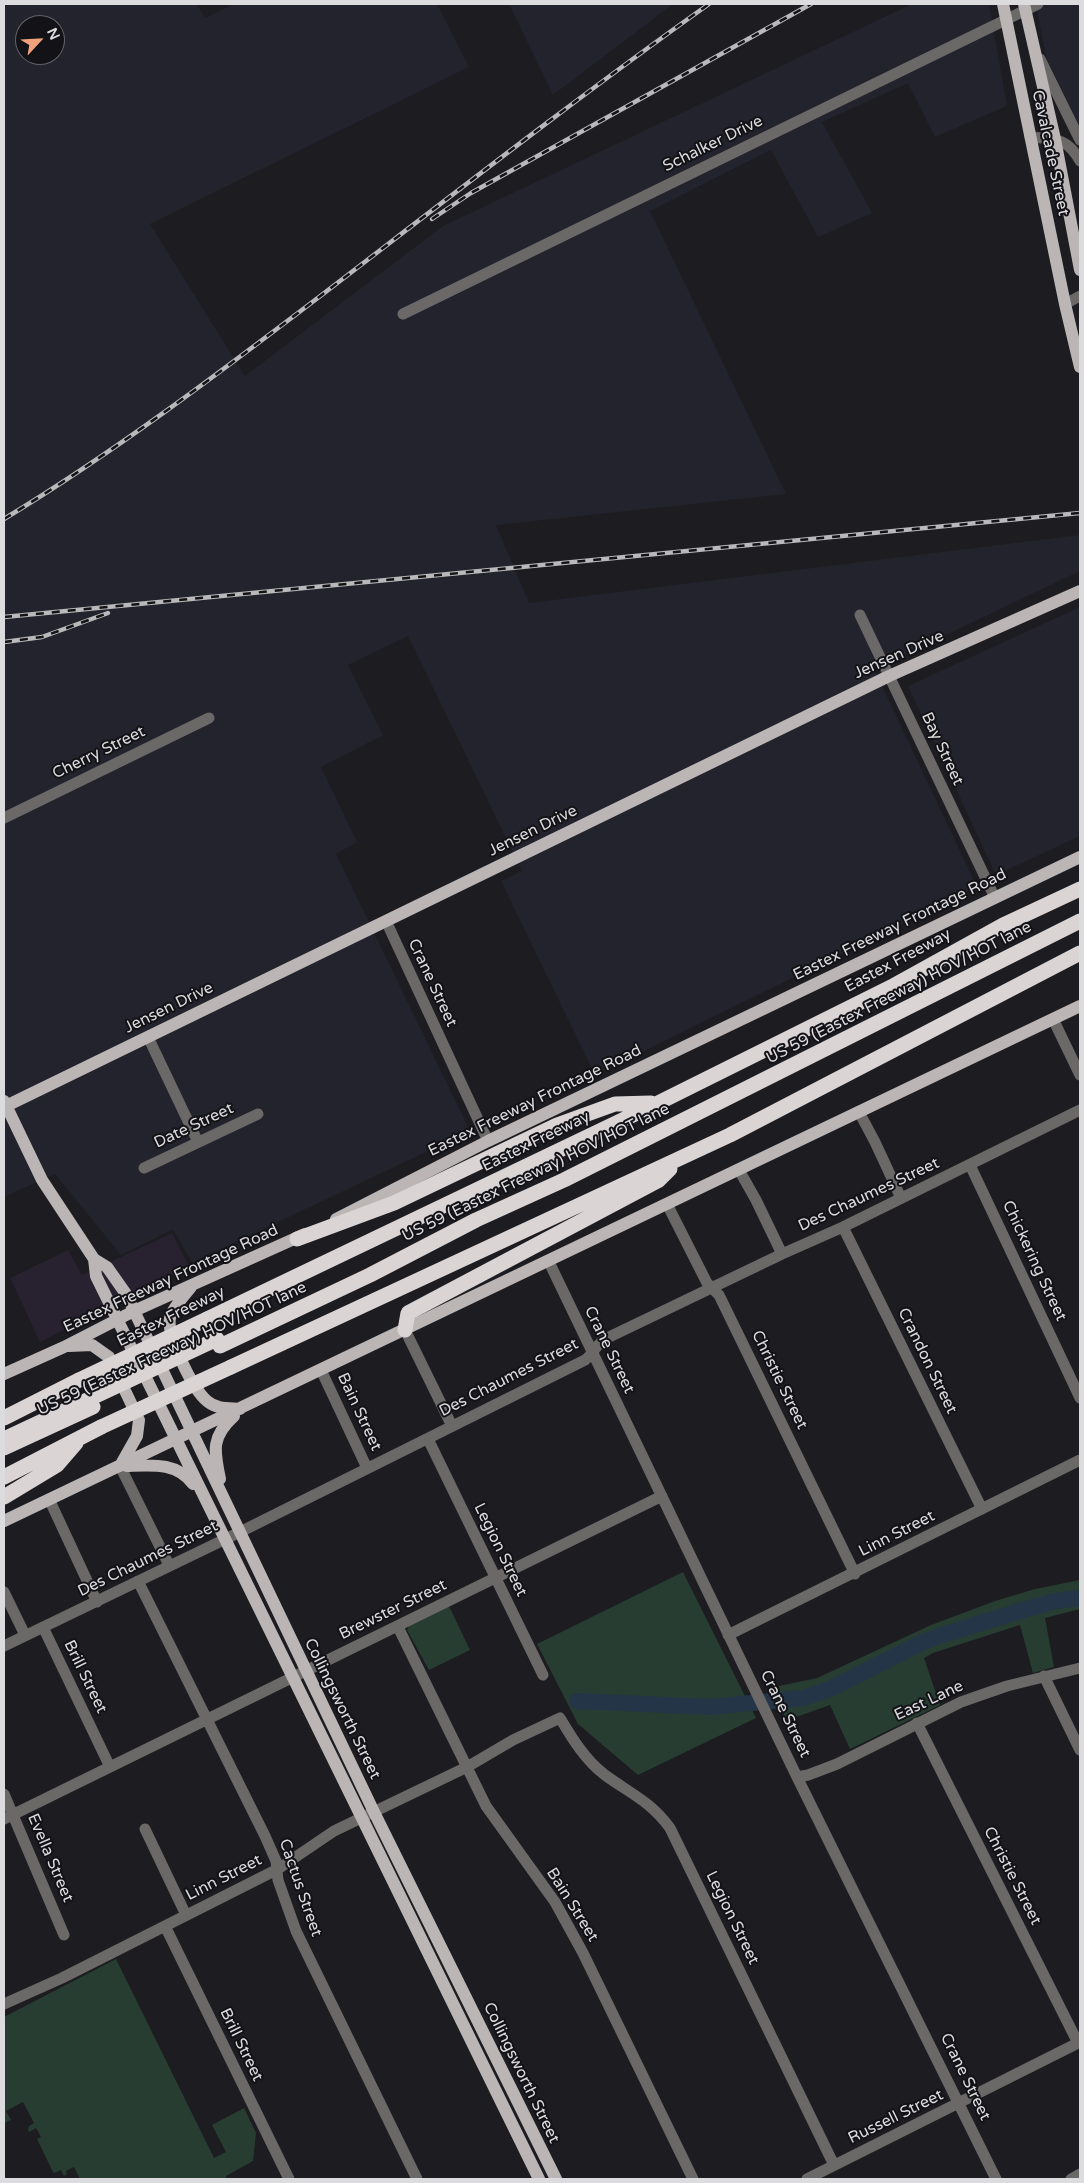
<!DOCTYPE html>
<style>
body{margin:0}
#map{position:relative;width:1084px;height:2183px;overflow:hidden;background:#1c1c21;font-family:"Varela Round",sans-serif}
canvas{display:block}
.frame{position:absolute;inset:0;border:5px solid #dcdcdf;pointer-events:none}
.north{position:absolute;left:15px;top:15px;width:50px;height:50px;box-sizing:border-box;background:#131317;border:1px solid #636367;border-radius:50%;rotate:65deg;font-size:14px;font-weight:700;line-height:20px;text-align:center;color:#dcdcdf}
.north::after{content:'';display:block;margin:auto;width:18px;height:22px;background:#f1a27b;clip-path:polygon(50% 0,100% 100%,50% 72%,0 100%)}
</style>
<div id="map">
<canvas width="1084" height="2183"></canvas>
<div class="frame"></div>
<div class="north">N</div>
</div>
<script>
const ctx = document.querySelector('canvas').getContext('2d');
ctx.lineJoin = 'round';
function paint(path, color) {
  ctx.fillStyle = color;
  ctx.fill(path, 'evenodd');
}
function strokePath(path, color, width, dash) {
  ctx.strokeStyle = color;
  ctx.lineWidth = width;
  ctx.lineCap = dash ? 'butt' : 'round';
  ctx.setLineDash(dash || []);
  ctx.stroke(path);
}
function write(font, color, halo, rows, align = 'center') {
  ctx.font = font + ' "Varela Round",sans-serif';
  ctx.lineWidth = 4;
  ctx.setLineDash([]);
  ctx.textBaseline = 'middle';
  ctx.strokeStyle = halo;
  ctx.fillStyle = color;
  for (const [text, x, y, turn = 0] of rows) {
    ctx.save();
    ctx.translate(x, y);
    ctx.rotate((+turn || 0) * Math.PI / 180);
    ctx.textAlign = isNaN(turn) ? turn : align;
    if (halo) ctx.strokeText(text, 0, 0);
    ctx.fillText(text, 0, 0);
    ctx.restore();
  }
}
paint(new Path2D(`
 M172,1233L189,1266L40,1342L10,1278L68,1250L82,1275Z`), '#272130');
paint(new Path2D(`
 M4,4H197L205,18L234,4H437L469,67L150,224L245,376L443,226L912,4H989L1007,106L935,137L908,83L822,122L872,213L818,237L771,150L650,211L786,494L496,525L529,603L1080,535V571L874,669L977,887L595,1075L501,881L522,871L408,636L348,665L383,735L321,767L357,842L336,854L470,1131L192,1263L173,1229L121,1255L55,1174L4,1197ZM25,25H55V55H25Z
 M509,4H673L553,95Z
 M1036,4H1080V127L1046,57Z
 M1080,607V836L996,875L908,686Z`), '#23232d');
paint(new Path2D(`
 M683,1572L756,1718L638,1775L578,1724L537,1644Z
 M1080,1580V1609L1045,1618L1054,1667L1033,1673L1020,1625L933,1653L924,1658L940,1705L850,1749L830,1705L785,1721L779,1686L817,1678L931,1625L995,1601L1035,1589Z
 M449,1606L470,1650L429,1670L407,1630L410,1624Z
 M116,1959L214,2158L226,2152L212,2125L244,2108L256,2133L253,2161L226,2176L227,2179H80L74,2167L66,2171L67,2174L64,2176L61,2170L54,2173L52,2170L37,2139L41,2137L36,2128L29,2132L28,2130L29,2126L34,2123L23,2102L6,2111L11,2120L4,2123V2017Z`), '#273d31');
strokePath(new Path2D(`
 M577,1701L710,1707L803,1698L830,1689L923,1642L942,1635L1020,1611L1055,1601L1080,1598`), '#243548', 16);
strokePath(new Path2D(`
 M1040,59L1080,140
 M1030,137C1054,139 1068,138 1080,161
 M1065,304L1080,296
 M403,314L1038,4
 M860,615L995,898
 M4,818L209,718
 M386,921L488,1141
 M1053,1019L1080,1075
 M148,1037L198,1142
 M859,1112L875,1142L901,1198
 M970,1165L1080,1398
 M144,1168L258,1114
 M739,1170L756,1200L782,1254
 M667,1204L707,1283L719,1295L855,1574
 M843,1227L982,1509
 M549,1262L797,1777L996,2179
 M405,1330L452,1426
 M321,1370L367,1468
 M428,1439L543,1675
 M120,1466L169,1565
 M49,1499L97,1602
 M138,1581L265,1836L276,1861L278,1880L296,1931L417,2179
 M4,1592L25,1635
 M43,1627L110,1767
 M398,1627L486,1806L555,1902L583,1953L693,2179
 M728,1635L1080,1460
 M4,1646L240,1532L585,1360C593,1354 596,1345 605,1339L782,1254L843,1227L1080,1110
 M1044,1676L1080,1750
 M917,1723L1078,2043
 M797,1777L808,1775L837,1764L961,1702L1007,1686L1080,1668
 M4,1794L64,1935
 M4,1819L662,1496
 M145,1829L186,1915
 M165,1926L289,2179
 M4,2004L62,1978L278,1869L334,1831L467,1767L513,1740L560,1718C572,1738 585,1760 605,1775C631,1794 650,1801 670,1828L834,2165
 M807,2179L1080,2042
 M1071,2179L1080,2174`), '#6b6868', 11);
strokePath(new Path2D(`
 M1003,4L1065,304L1080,367
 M1024,4L1055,139L1080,270
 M4,1101L42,1180L94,1259L107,1267L126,1294L374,1812L556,2179
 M4,1107L889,676L1080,591
 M336,1219L488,1141L1080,857
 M94,1259L96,1276L539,2179
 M191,1287C184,1296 173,1307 170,1318C166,1335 193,1390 207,1401C216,1409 228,1408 240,1409
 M69,1346L92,1345L109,1357L139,1420L137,1436L120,1466
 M4,1374L64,1347L134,1311L305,1234
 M127,1466C152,1465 177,1462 193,1484
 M220,1479C214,1450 211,1437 234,1416
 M4,1521L1080,1006`), '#bbb5b5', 12);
strokePath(new Path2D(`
 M297,1239L394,1203L557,1125L615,1104L651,1103
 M207,1319L658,1103L891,987L1003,925L1080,889
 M405,1330L408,1313L659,1180L670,1169
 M220,1346L370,1275L476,1220L564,1180L1080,921
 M231,1367L730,1135L1080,953
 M4,1418L79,1380
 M4,1448L93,1407
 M4,1477L101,1427
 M4,1497L57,1465L76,1443`), '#dbd4d4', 15);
const rail = new Path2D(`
 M432,219L471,193L811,4
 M4,519C116,451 219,373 323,294C451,196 578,97 709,4
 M4,617L1080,513
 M4,642L42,637L108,613`);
strokePath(rail, '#b9b9bc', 4.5);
strokePath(rail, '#131317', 2.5, [8]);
strokePath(new Path2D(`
 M79,1380L207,1319
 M101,1427L231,1367
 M4,1439L217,1339`), '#dbd4d4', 15);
write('16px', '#dcdcdf', '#131317', [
 ["Schalker Drive",713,144,-26],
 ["Cavalcade Street",1050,153,78],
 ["Jensen Drive",899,655,-24],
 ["Bay Street",942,749,65],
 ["Cherry Street",99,753,-26],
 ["Jensen Drive",533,831,-26],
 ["Eastex Freeway Frontage Road",900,925,-26],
 ["Eastex Freeway",898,961,-28],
 ["Crane Street",432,983,65],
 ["US 59 (Eastex Freeway) HOV/HOT lane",899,993,-27],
 ["Jensen Drive",169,1008,-26],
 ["Eastex Freeway Frontage Road",535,1101,-26],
 ["Date Street",194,1126,-25],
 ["Eastex Freeway",536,1142,-26],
 ["US 59 (Eastex Freeway) HOV/HOT lane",536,1173,-26],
 ["Des Chaumes Street",869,1195,-25],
 ["Chickering Street",1034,1261,65],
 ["Eastex Freeway Frontage Road",171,1279,-25],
 ["Eastex Freeway",171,1317,-26],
 ["US 59 (Eastex Freeway) HOV/HOT lane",172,1349,-25],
 ["Crane Street",609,1350,64],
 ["Crandon Street",927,1361,64],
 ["Des Chaumes Street",509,1378,-27],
 ["Christie Street",779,1380,64],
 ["Bain Street",359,1412,65],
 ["Linn Street",897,1534,-27],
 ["Legion Street",500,1550,64],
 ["Des Chaumes Street",148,1559,-26],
 ["Brewster Street",393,1610,-26],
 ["Brill Street",85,1677,64],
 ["East Lane",929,1701,-25],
 ["Collingsworth Street",342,1709,64],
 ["Crane Street",785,1714,64],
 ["Evella Street",50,1858,67],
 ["Christie Street",1012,1876,63],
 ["Linn Street",224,1878,-27],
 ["Cactus Street",300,1888,71],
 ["Bain Street",572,1905,58],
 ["Legion Street",732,1918,64],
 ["Brill Street",241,2045,64],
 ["Collingsworth Street",521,2073,64],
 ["Crane Street",965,2077,64],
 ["Russell Street",896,2117,-26]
]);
</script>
